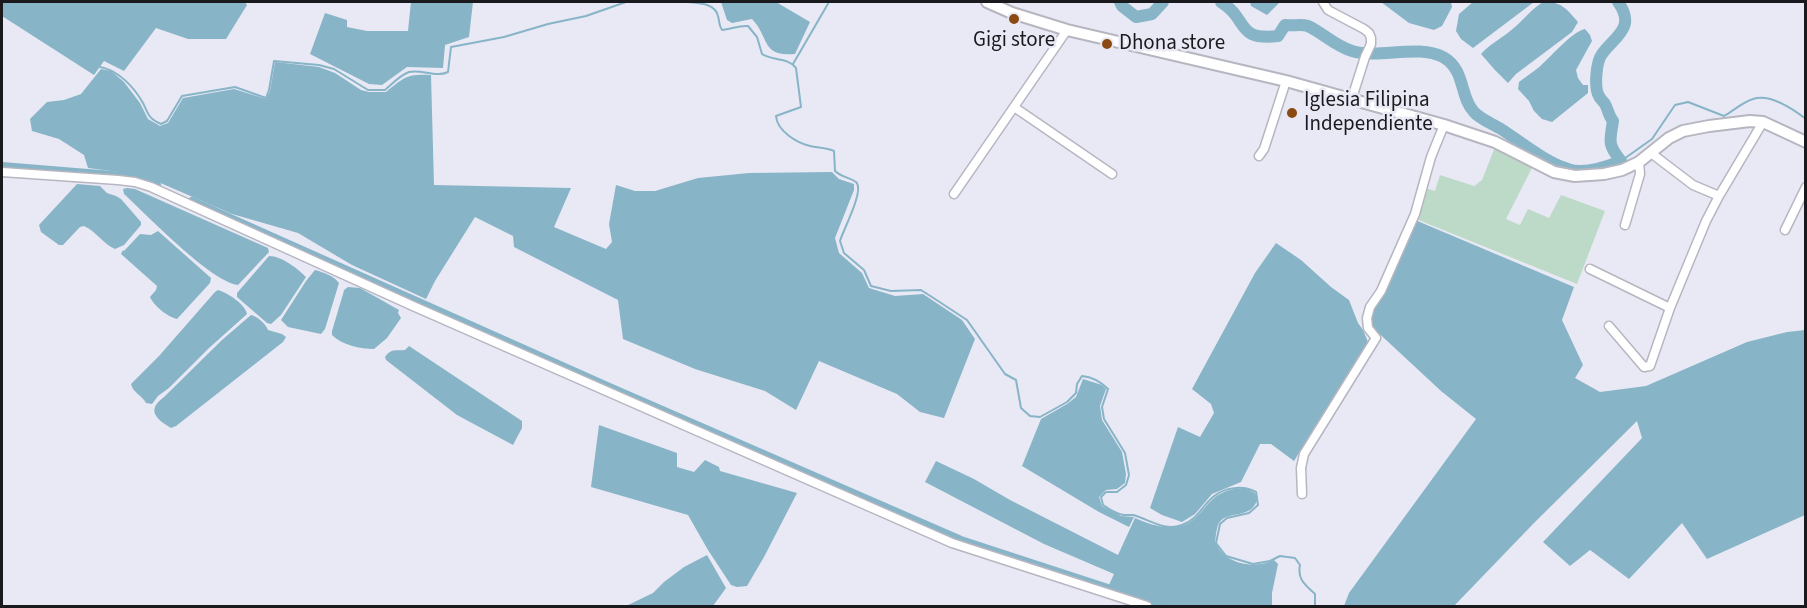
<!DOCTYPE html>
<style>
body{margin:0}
#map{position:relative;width:1807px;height:608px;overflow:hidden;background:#e8e9f4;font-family:"Source Sans 3",sans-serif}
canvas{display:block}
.frame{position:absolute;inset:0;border:3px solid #1a1a1e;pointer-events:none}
</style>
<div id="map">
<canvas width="1807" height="608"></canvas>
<div class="frame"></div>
</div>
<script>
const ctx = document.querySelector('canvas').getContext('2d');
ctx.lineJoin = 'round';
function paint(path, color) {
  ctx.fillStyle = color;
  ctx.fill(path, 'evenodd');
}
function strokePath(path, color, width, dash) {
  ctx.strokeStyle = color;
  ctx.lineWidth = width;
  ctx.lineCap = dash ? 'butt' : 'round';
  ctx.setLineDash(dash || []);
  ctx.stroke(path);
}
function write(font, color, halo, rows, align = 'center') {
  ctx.font = font + ' "Source Sans 3",sans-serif';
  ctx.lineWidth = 5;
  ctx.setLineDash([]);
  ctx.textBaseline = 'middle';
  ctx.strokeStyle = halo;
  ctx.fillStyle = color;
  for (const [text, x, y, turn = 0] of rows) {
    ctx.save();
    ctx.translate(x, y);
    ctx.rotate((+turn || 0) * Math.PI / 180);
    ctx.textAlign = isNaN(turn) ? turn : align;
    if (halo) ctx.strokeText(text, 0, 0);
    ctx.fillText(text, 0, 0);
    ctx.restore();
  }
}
paint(new Path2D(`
 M1495,147L1534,164L1506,219L1520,225L1528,209L1549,218L1561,195L1605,211L1577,284L1416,219L1425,188L1435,191L1440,175L1474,186L1482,180Z`), '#bddac9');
paint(new Path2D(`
 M2,2H245L247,5L226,39H188L156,28L124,71L104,61L94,75L2,16Z
 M411,2H473L469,37L445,45L443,68L407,67L382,85L369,84L310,54L325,13L347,20V27L367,31H408Z
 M721,2H776L810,22L795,54C761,57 770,38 752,19L732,23L727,20Z
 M1250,2H1280L1267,15L1251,6Z
 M1381,2H1451L1452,7L1442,26L1434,30L1409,23Z
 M1473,2H1534L1473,48L1461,39L1456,31L1459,14Z
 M1543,2C1561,1 1567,9 1578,22L1572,32L1516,74L1508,83L1494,69L1481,54C1491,43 1504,37 1515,27C1525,18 1532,9 1543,2Z
 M1585,29L1590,35L1592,41L1576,70L1578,78L1583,85H1588V93L1552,122L1542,119L1534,111L1529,101L1518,89L1519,82C1525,77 1532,73 1538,68C1550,58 1571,32 1585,29Z
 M275,62L319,67L335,73L361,90L369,92H386C405,77 406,74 431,75L434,185L571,188L554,227L606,249L612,242L609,224L616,185L635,191H655L698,178L749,173L832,172L839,179L854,184V190L835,238L839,253L862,273L869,288L895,296L923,294L962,320L975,339L944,418L920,412L897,394L819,361L796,410L765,391L695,369L623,339L618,300L514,247L513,236L475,217L435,281L426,299L352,265L298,233L232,214L142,175L88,168L84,155L59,139L32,131L30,119L47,102L64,100L81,94L101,69L111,71L124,82L140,103L148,119L160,126L168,123L183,98L234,89L266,99L270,91Z
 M77,184L100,186L107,193L116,196L121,199L141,222V225L124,245L115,249C103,244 96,231 84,226L80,227L63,245H59L41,232L39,225Z
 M127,188L135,189L268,248L269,252L238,285C211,282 147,215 124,194L123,189Z
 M1415,220L1574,287L1562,320L1583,365L1575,378L1600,392L1646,386L1747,342L1787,332L1805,330V515L1707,559L1682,523L1629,579L1590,550L1570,566L1543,542L1642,438L1637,421L1534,523L1454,606H1344L1349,593L1476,419L1441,391L1370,325L1368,318Z
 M158,231L211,278L210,283L177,319C168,317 154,306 150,297L156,290L157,286L121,254L123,250L124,251L140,234L151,235Z
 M1276,243L1301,260L1331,287L1349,300L1358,323L1363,330L1368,342L1294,461L1271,444H1260L1241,482L1212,494L1195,514L1182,522L1162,515L1150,508L1178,427L1200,437L1214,413L1211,404L1192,389L1255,273Z
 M269,256C282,256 298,269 306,277L281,315L271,324L267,323L237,297V293Z
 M315,270C323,272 334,276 339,283L325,329L321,334L288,327L281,320L306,281Z
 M348,287L360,288L399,310L398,313L401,318L387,338L374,349C360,349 342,345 332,335V331L343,294L344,290Z
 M218,290C228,293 245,304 247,314L208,349L169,388L158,396L152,404L146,403C142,395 133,393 131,384L159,356L215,292Z
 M251,315C257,316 266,324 268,330L282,334L286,337L283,342L176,426L171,428C156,419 146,410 164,397L222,340Z
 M409,346L522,421V428L513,445L457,415L386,360L385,357C391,348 396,351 405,350Z
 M1083,379L1102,385L1106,389L1100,406L1102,420L1122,452L1126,474L1125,483L1117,489L1106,490L1099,497L1102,506L1121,516L1134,517L1129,527L1099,512L1022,466L1041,419L1067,404L1076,397Z
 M599,425L677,453V467L694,472L705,460L719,467L720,471L797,493L764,557L747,586L737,587L731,585L708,550L688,515L591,487Z
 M936,461L974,479L1010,500L1118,555L1135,518C1149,524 1165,530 1181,526C1195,523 1203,508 1213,499C1223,489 1251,482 1258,498C1251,521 1228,509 1219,523C1216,528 1216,537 1215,542C1218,547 1222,554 1227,557C1241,566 1259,567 1274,560L1278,564L1272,593V606H1167L1108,587L1114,574L1044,544L925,482Z
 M707,555L726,588L713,606H626L653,593L664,582L684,567Z`), '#88b4c7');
strokePath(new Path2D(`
 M687,2C698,3 715,3 718,16C720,22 718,24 722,30C731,29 740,25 748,26L757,37L762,54C772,61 788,57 796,68L801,107L776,116C777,131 797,143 810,146C818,148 826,147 834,151L835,171C841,177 849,177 856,182C865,190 843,230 840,241L844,253L864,270L871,286L891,291L921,290L935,299L967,320L1005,374L1016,380L1021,408L1030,416L1040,417L1067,402L1076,393L1077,384L1082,376C1093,377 1100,381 1108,389L1102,407L1104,419L1125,453L1129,475L1126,485L1117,492H1106L1101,497L1103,505C1109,509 1116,514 1124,515C1127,515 1130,515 1133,515C1149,519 1164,532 1182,525C1197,520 1202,506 1213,497C1225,487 1243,485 1256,492L1258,505L1249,513L1227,518L1220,524L1216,543L1226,556L1253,564L1270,561L1280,556L1295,558L1300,565C1297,579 1305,585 1315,594V606
 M793,64L829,2
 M100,67C118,70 134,87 143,103C149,115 148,118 161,124L167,121L182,96L235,87L266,98L269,90L274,61L319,65L334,69L368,90H385C392,84 400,75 409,72C422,69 436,78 448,72L451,47L504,37L548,24L586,16L626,2
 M1621,161L1652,139L1675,105L1688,102L1724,116C1733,111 1743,102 1753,99C1770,93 1793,109 1806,119`), '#88b4c7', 2);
strokePath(new Path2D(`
 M2,166L137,177L157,185
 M192,201L607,386L961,540L1163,606`), '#88b4c7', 8);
strokePath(new Path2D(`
 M1120,2L1122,6L1136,17L1152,14L1163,2
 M1221,2C1249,19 1235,41 1278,36L1285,25C1292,26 1302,24 1308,26C1323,33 1335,46 1352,51C1379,59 1418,44 1443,57C1466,70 1459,96 1474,112C1480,119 1493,124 1501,129C1521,142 1545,162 1568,169C1584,175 1606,167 1621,161C1607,144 1610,141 1613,121C1608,115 1608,109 1605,104C1603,101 1600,99 1599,96C1594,88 1596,62 1602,54C1614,37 1637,28 1618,2`), '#88b4c7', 12);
const minor = new Path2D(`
 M1323,2L1328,10L1364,29L1369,33L1371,38V44L1365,57L1352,98
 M1014,107L1112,174
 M1651,153L1693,185L1719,196
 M1259,156L1264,149L1286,81
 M2,172L118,180L135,182L151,187L413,306L952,543L1147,606
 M954,194L1067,30
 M1625,225L1640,174L1639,162
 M1785,230L1806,187
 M1590,269L1670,308
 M1609,326L1644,367L1650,366L1670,308L1706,221L1719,196L1763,122
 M1302,494L1301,468L1304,454L1376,338L1368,328L1367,318L1370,307L1381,291L1415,214L1431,157L1444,125`);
const tertiary = new Path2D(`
 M987,2L1012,13L1067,30L1286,81L1444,125L1495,142L1554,172L1575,176L1604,174L1622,170L1639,162L1669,138L1683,131L1709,126L1750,121L1763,122L1806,142`);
strokePath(minor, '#b6b6c1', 11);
strokePath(tertiary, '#b6b6c1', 14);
strokePath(minor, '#fff', 8);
strokePath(tertiary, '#fff', 10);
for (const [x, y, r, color] of [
 [1014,19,6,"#8a4a12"],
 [1107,44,6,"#8a4a12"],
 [1292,113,6,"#8a4a12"]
]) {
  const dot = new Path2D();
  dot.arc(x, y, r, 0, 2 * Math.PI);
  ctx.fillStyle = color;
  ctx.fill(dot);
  strokePath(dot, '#e8e9f4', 2);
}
write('21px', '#1a1a1e', '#e8e9f4', [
 ["Gigi store",1014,41,"center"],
 ["Dhona store",1119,44],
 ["Iglesia Filipina",1304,101],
 ["Independiente",1304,125]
], 'left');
</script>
